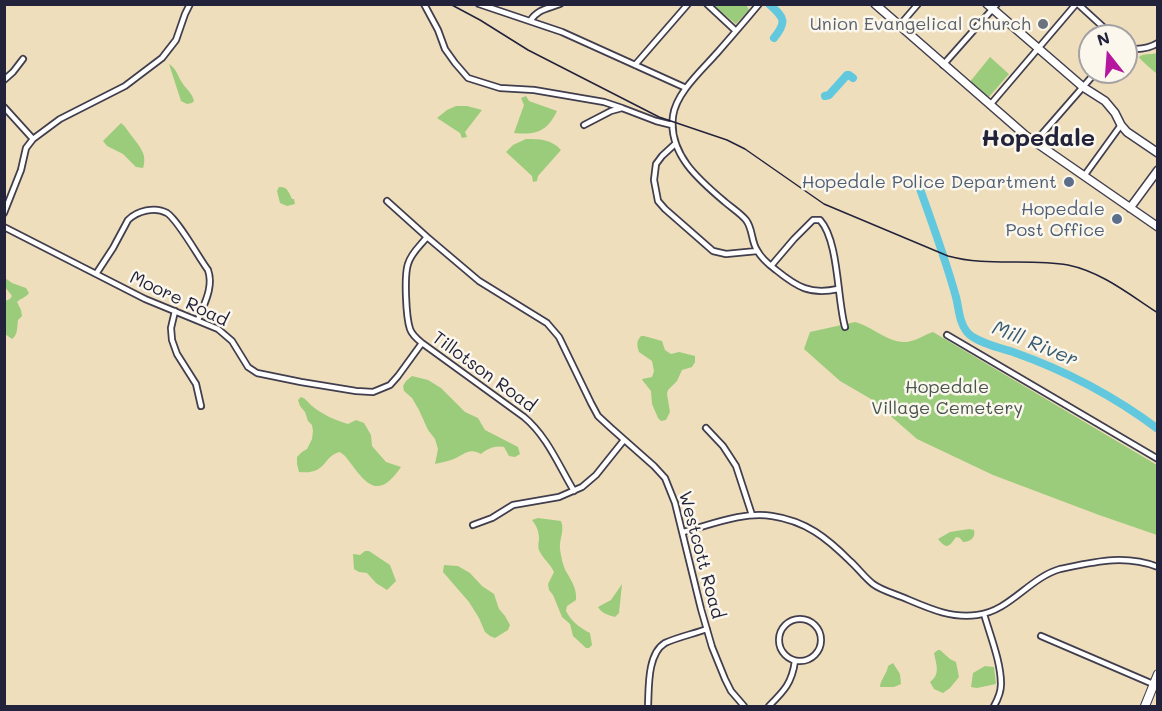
<!DOCTYPE html>
<style>
body{margin:0}
#map{position:relative;width:1162px;height:711px;overflow:hidden;background:#efdebc;font-family:Mali,sans-serif}
canvas{display:block}
.frame{position:absolute;inset:0;border:6px solid #22223b;pointer-events:none}
.north{position:absolute;left:1078px;top:24px;width:60px;height:60px;box-sizing:border-box;background:#fbf7ec;border:2px solid #a4a2a5;border-radius:50%;rotate:343deg;font-size:16px;font-weight:700;line-height:24px;text-align:center;color:#22223b}
.north::after{content:'';display:block;margin:auto;width:21px;height:27px;background:#b5179e;clip-path:polygon(50% 0,100% 100%,50% 72%,0 100%)}
</style>
<div id="map">
<canvas width="1162" height="711"></canvas>
<div class="frame"></div>
<div class="north">N</div>
</div>
<script>
const ctx = document.querySelector('canvas').getContext('2d');
ctx.lineJoin = 'round';
function paint(path, color) {
  ctx.fillStyle = color;
  ctx.fill(path, 'evenodd');
}
function strokePath(path, color, width, dash) {
  ctx.strokeStyle = color;
  ctx.lineWidth = width;
  ctx.lineCap = dash ? 'butt' : 'round';
  ctx.setLineDash(dash || []);
  ctx.stroke(path);
}
function write(font, color, halo, rows, align = 'center') {
  ctx.font = font + ' Mali,sans-serif';
  ctx.lineWidth = 5;
  ctx.setLineDash([]);
  ctx.textBaseline = 'middle';
  ctx.strokeStyle = halo;
  ctx.fillStyle = color;
  for (const [text, x, y, turn = 0] of rows) {
    ctx.save();
    ctx.translate(x, y);
    ctx.rotate((+turn || 0) * Math.PI / 180);
    ctx.textAlign = isNaN(turn) ? turn : align;
    if (halo) ctx.strokeText(text, 0, 0);
    ctx.fillText(text, 0, 0);
    ctx.restore();
  }
}
paint(new Path2D(`
 M735,4L747,6L749,10L736,24L713,5Z
 M1157,53V74C1153,70 1141,61 1139,57C1143,53 1151,55 1157,53Z
 M990,57L1009,74L988,98L969,83Z
 M169,64C177,69 178,77 183,84C188,91 192,93 194,101L192,103L187,104L181,101Z
 M526,96L529,101L557,111C547,132 536,135 514,133L524,105L521,98Z
 M456,106H467L482,110L465,132L467,137L462,138L460,133L437,118L447,110Z
 M121,123C126,127 127,130 131,135C139,146 148,154 143,168L136,167L123,154L107,146L103,141Z
 M526,139C540,139 551,139 561,150L538,176L537,181L533,182L532,176L506,152L513,145Z
 M279,187C287,186 289,192 292,199H294L295,204L287,206L280,203L277,191Z
 M5,278L12,283L26,288L29,293C25,298 21,298 17,302L21,310L22,316L18,320C17,327 18,335 12,339L5,334V301L10,299L12,296L5,287Z
 M855,322C871,326 889,343 905,342C914,342 924,335 933,332L1157,465V535L1099,515L993,475L917,439L871,399L840,381L804,349L810,332Z
 M641,336H644L662,341L665,350L671,354L679,352L695,356V362L692,367L682,370L677,381L668,390L667,394L670,412L666,420L661,421L658,418L652,404L651,391L643,381L642,379L652,377L654,371L652,361L639,352C637,346 636,341 641,336Z
 M412,376L428,380L441,388L465,412L478,418L485,430L518,447L520,454L515,457L509,456L504,447C495,445 487,449 481,454C470,448 466,453 456,458C450,461 442,462 435,464L438,449L435,439L428,430L419,410L412,398L404,391L403,386L406,381Z
 M301,397C307,399 308,403 312,406C323,415 335,420 348,424L356,420L364,423L371,435L372,446L386,462L401,467C376,504 364,480 345,456L340,452C322,456 328,475 299,472L297,464V457L302,452L307,449L312,439L313,431L312,425L308,421L305,412L300,406L298,400Z
 M538,518L561,521C565,530 559,540 560,549C561,556 563,567 567,573C572,582 577,589 576,600L567,606L566,611C571,621 580,628 590,633L592,645L589,648H586L573,636L570,624L562,617L553,595L549,590L548,584L554,572C549,562 544,560 540,552C537,547 539,543 539,538C539,531 536,525 532,520Z
 M969,529L974,530C976,538 970,542 963,542L960,538L956,537C949,547 947,550 938,539L950,532Z
 M365,551H369L390,565L396,581L387,590L376,583L367,573L359,572L354,569L353,554L360,555Z
 M444,565L458,566L470,573L482,586L494,594L499,609L505,616L510,625L508,630L495,638L490,636L485,632L479,618L469,602L443,572Z
 M622,584L619,613L615,617C608,615 601,613 598,607L611,600Z
 M938,650H940L950,659L956,662L959,677L950,688L943,693L934,689L930,682C941,674 936,664 934,653Z
 M893,663L900,674L901,684L894,687H880C880,680 887,674 888,666Z
 M985,666L994,667L996,684L977,688L971,687L973,673Z`), '#9acc7c');
strokePath(new Path2D(`
 M769,4C785,18 787,22 774,38
 M825,96L829,95L847,75H849L853,78
 M920,189C933,225 946,261 956,297C959,309 959,322 967,332C975,342 1000,348 1013,352C1064,370 1114,396 1158,429`), '#61c8de', 8);
const street = new Path2D(`
 M424,4L438,30L445,49L455,63L468,78L500,88L534,90L604,102L622,108
 M479,4L562,32L686,88
 M707,4L736,31
 M759,4C745,21 731,37 717,53C702,70 676,93 673,116C668,154 699,180 725,202C732,208 740,213 746,220C753,229 751,241 757,250C761,258 768,264 776,270C797,287 810,295 838,289
 M1078,4L1113,36
 M530,21C538,9 547,9 560,4
 M899,26L918,4
 M1126,48C1137,50 1148,49 1158,43
 M635,65L688,4
 M943,65L997,4
 M4,80L13,72L23,59
 M990,105L1076,4
 M4,107L33,139
 M584,125L611,111L622,108L656,121L672,125
 M1035,142L1096,72
 M675,144L662,156L656,164L654,180L658,201L665,209L713,251L726,254L757,251
 M1084,176L1121,125
 M387,201L427,237L479,281L547,323L559,337L591,403L598,416L611,428L654,466L665,478L675,503L701,609L712,647L725,679L731,691L744,706
 M4,213L21,170L26,148L33,139L60,119L125,86L162,58L176,40L185,14L190,4
 M4,227L145,299L218,329L232,341L248,367L257,373L301,382L356,391L373,392L390,385L398,376L422,343
 M427,237C420,246 411,253 408,264C404,276 406,317 410,329C412,335 417,339 422,343L524,417C547,436 559,466 574,491
 M771,266L794,239L813,220H820C839,241 837,299 845,327
 M96,274L113,248L128,220C137,211 155,206 167,213C178,220 199,258 208,270C214,287 204,304 198,320
 M175,311L171,328L172,340L177,354L196,384L201,406
 M947,335L1158,459
 M706,428L723,446L736,466L752,515
 M473,525L492,518L513,505L559,497L582,487L596,475L624,440
 M683,532C710,525 744,511 772,516C806,521 827,538 850,561C858,568 864,577 873,584C881,590 892,593 902,597C926,607 950,619 977,615C1010,611 1029,578 1060,569C1094,562 1124,554 1158,567
 M984,614C990,635 1001,662 1001,684C1001,692 998,699 994,706
 M779 640a21 21 0 1 1 42 0a21 21 0 1 1-42 0Z
 M1041,636L1153,684
 M648,706C649,688 647,654 665,643C678,637 693,634 707,629
 M769,706C784,691 792,683 795,661`);
const secondary = new Path2D(`
 M875,4L1025,135L1158,227
 M987,4L1083,87L1105,101L1115,113L1121,125L1127,132L1158,153
 M1130,208L1158,170`);
const primary = new Path2D(`
 M1145,706L1158,674`);
strokePath(street, '#413e4e', 8);
strokePath(secondary, '#413e4e', 10);
strokePath(primary, '#413e4e', 10);
strokePath(street, '#fff', 4.5);
strokePath(secondary, '#fff', 7);
strokePath(primary, '#fff', 8);
strokePath(new Path2D(`
 M450,4L480,20L528,50L659,117L727,140L745,149L824,204L948,256C987,267 1028,258 1068,265C1102,272 1130,295 1158,313`), '#22223b', 1.5);
for (const [x, y, r, color] of [
 [1043,24,6,"#6b7280"],
 [1069,182,6,"#5c6f8a"],
 [1117,219,6,"#5c6f8a"]
]) {
  const dot = new Path2D();
  dot.arc(x, y, r, 0, 2 * Math.PI);
  ctx.fillStyle = color;
  ctx.fill(dot);
  strokePath(dot, '#fbf7ec', 2);
}
write('18px', '#5b616d', '#fbf7ec', [
 ["Union Evangelical Church",1031,24]
], 'right');
write('18px', '#4e5e75', '#fbf7ec', [
 ["Hopedale Police Department",1057,182],
 ["Hopedale",1105,209],
 ["Post Office",1105,230]
], 'right');
write('18px', '#22223b', '#fbf7ec', [
 ["Moore Road",179,299,25],
 ["Tillotson Road",484,372,36],
 ["Westcott Road",701,555,75]
]);
write('18px', '#46554e', '#fbf7ec', [
 ["Hopedale",947,387],
 ["Village Cemetery",947,408]
]);
write('italic 20px', '#385c74', '#fbf7ec', [
 ["Mill River",1035,344,22]
]);
write('bold 24px', '#22223b', '#fbf7ec', [
 ["Hopedale",1038,139]
]);
</script>
